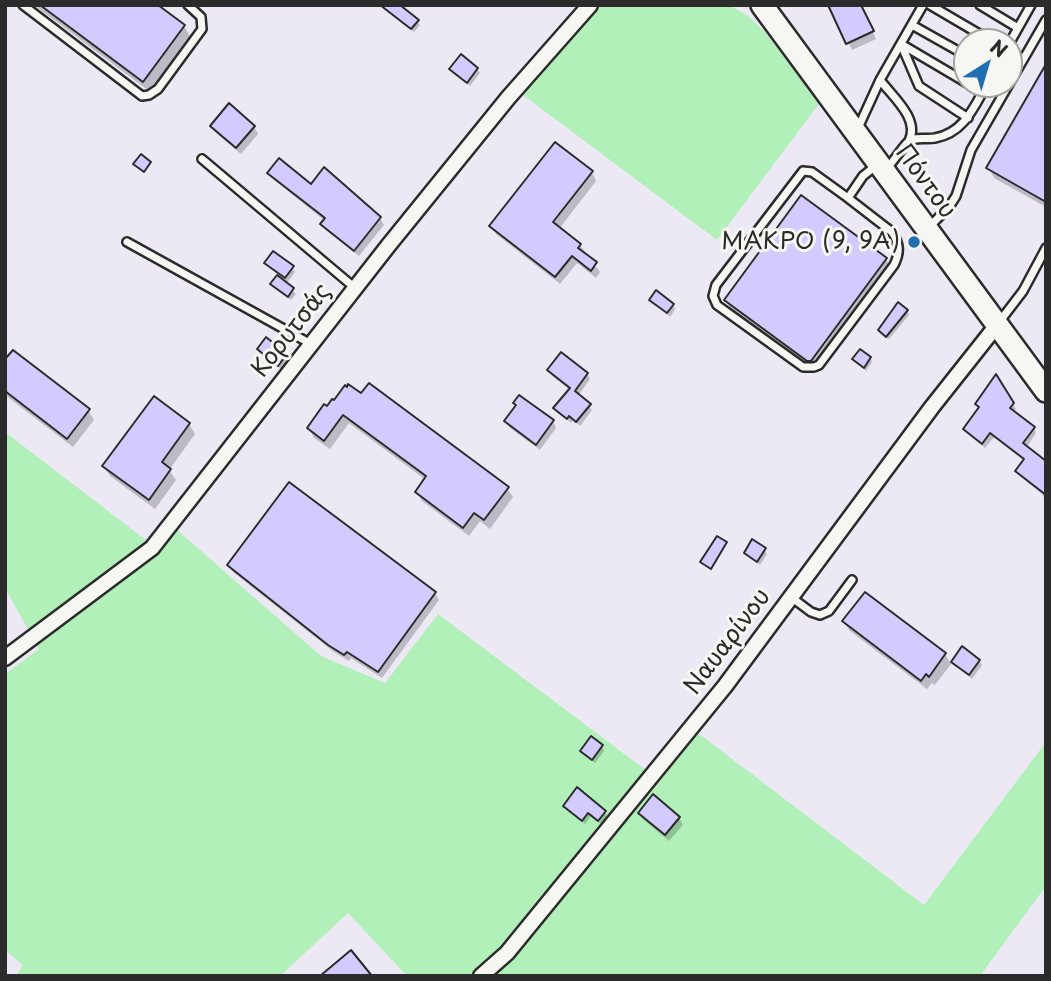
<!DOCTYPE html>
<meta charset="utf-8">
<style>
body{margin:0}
#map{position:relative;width:1051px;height:981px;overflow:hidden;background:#ece9f5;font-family:"Playpen Sans",sans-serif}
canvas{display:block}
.frame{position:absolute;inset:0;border:7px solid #2b2b2b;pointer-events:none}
.north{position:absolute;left:953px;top:28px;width:70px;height:70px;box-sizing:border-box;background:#f6f6f2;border:2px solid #a5a5a2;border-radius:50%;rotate:37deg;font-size:19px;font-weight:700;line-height:28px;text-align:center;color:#2b2b2b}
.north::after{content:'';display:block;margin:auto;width:24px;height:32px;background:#1f6fb2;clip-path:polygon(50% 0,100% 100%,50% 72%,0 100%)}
</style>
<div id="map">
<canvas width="1051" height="981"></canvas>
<div class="frame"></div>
<div class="north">N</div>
</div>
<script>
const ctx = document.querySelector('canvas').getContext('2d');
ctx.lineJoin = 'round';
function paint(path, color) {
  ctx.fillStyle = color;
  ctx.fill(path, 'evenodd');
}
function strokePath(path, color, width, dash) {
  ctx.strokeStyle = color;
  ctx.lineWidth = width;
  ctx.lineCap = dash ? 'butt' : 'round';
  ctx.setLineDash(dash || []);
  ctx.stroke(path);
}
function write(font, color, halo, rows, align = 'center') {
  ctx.font = font + ' "Playpen Sans",sans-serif';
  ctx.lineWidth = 6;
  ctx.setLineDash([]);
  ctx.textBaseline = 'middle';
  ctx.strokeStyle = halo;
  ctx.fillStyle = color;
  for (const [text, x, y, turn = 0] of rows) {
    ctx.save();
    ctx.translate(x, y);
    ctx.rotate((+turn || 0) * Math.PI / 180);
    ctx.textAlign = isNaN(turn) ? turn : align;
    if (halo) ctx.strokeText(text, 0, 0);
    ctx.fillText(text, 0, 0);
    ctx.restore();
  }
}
paint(new Path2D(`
 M602,5H729L748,16L766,33L819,104L717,240L519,92Z
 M5,432L159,550L176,529L321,656L385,683L438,614L655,777L694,730L924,905L1046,742V886L982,973L985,976H407L348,913L280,976H16L23,965L5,950V674L39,649L5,588Z`), '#b1f1b9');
paint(new Path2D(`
 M34,5H155L184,26L190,36L149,91Z
 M379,5H397L420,25L414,32Z
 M830,5H860L876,39L852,50Z
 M1046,68V207L994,178L989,168Z
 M452,69H477L480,73L470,86Z
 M229,106L254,127L258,134L241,154L216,133L212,126Z
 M592,172L596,181L559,229L580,245L600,272L596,278L577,263L560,284L496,234L491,226Z
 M269,173L311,186L380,218L384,225L359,256L326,230L323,224L325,221L273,179Z
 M886,259L891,268L817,370L731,310L726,300Z
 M266,263L292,268L295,272L286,284L296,294L291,300L275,288L272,284L279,275Z
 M651,300L673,305L675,309L670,317Z
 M907,311L909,315L889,339L882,334L880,330Z
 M259,349L286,355L289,359L281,369Z
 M870,358L872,362L866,371L854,360Z
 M5,362L88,410L94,420L73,447L5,395Z
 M549,371L587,374L590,379L578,396L592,410L580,426L573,420L571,423L556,408L570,390L552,376Z
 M996,377L1016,409L1013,413L1034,428L1036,433L1026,448L1046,463V501L1042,494L1020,476L1017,471L1025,461L994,437L985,448L965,429L979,409L977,404Z
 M154,399L189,424L195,434L169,470L176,480L155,509L110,476L104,466Z
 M334,402L507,488L513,497L490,529L480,521L469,536L422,501L417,492L426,480L349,423L330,449L314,438L309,428Z
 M506,421H553L556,428L540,450L510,428Z
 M289,484L435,593L439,600L382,678L351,658L349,661L334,652L233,572L229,565Z
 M726,543L712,569L703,563Z
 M764,549L767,554L760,565L746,553Z
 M865,594L945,654L951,664L935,685L932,683L927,689L850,631L844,622Z
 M979,661L982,665L972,679L953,662Z
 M602,746L604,751L595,763L582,752Z
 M565,806L605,812L607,816L601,824L591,816L585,824Z
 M640,813L679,818L683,825L669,841L644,820Z`), '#0003');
const building = new Path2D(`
 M40,5H158L185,25L143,82Z
 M380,5H400L419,20L411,29Z
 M828,5H861L874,31L846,44Z
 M461,54L478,68L467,83L449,69Z
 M1046,64V202L986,168Z
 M229,103L255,126L236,148L210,126Z
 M555,142L593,171L553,222L581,244L578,248L597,262L591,271L572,256L555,277L489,226Z
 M141,154L151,162L144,172L133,164Z
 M279,158L311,184L324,167L381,217L354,251L320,224L325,218L267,173Z
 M801,195L887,258L811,361H807L724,300Z
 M273,251L294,266L285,278L264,263Z
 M277,275L294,288L288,297L270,284Z
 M656,290L674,304L667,313L649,300Z
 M898,302L908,310L886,337L878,330Z
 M266,337L287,354L278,366L257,349Z
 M860,349L871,357L864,368L852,359Z
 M13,350L90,409L67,439L5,391V359Z
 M561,352L588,373L575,391L591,404L576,422L569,416L567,419L553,408L570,388L547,370Z
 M996,374L1014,403L1010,408L1035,427L1023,443L1046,461V495L1015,471L1024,459L990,433L982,444L963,429L979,407L975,404Z
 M369,383L509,487L484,520L474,513L463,528L415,492L426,476L343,415L324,441L307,428L324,404L327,406L332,399L334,400L345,385L347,387L348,384L361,393Z
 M519,395L554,420L536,445L504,421L516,405L513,403Z
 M154,396L190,423L162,462L171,469L149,500L102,466Z
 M289,482L436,592L378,672L347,652L344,655L328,645L227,565Z
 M717,536L727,542L711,569L700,562Z
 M752,539L766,548L757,562L744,553Z
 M865,592L946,653L929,677L926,674L921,681L842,621Z
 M962,646L980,660L969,675L951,662Z
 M591,736L603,745L592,760L580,751Z
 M577,787L606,811L598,821L588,813L582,821L563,806Z
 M653,794L680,817L665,835L638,813Z
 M351,950L372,976H320Z`);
paint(building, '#d3cafd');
strokePath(building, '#2b2b2b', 2);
const lane = new Path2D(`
 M23,5L142,96L149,95L158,89L202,29L201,17L188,5
 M930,5L993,42
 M980,5L1018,28
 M912,25L967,56
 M1009,44L1031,5
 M880,80C893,97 920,119 909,141
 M967,83L901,44L919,86L968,118
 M858,128L880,80L923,5
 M202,159L355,288
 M887,168C894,161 901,149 908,142C916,136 927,140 935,138C964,133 974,107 987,84
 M848,198L812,172L803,171L716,285L713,296L717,305L803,367H814L819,365L894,265C900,253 900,244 892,232L848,198L863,176L878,164
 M928,228L949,207L956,196L971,150L1046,20
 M127,242L311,344
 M1000,321L1023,291L1046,248
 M791,597L811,612L820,615L829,611L852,580`);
const street = new Path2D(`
 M5,658L152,548L388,246L508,98L590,5
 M481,976L507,953L725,686L932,407L997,325`);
const secondary = new Path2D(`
 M762,5L1046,391`);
strokePath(lane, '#2b2b2b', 12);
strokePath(street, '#2b2b2b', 19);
strokePath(secondary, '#2b2b2b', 26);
strokePath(lane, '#f6f6f2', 7);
strokePath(street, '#f6f6f2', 14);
strokePath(secondary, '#f6f6f2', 21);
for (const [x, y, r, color] of [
 [914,242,7,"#1f6fb2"]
]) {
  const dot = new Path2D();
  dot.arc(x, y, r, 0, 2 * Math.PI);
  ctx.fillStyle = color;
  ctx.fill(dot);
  strokePath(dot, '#f6f6f2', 2.5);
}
write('24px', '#2b2b2b', '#f6f6f2', [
 ["Πόντου",925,182,54],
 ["Κορυτσάς",292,331,-52],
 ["Ναυαρίνου",728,642,-53]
]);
write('24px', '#2b2b2b', '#f6f6f2', [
 ["ΜΑΚΡΟ (9, 9Α)",900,242]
], 'right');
</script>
